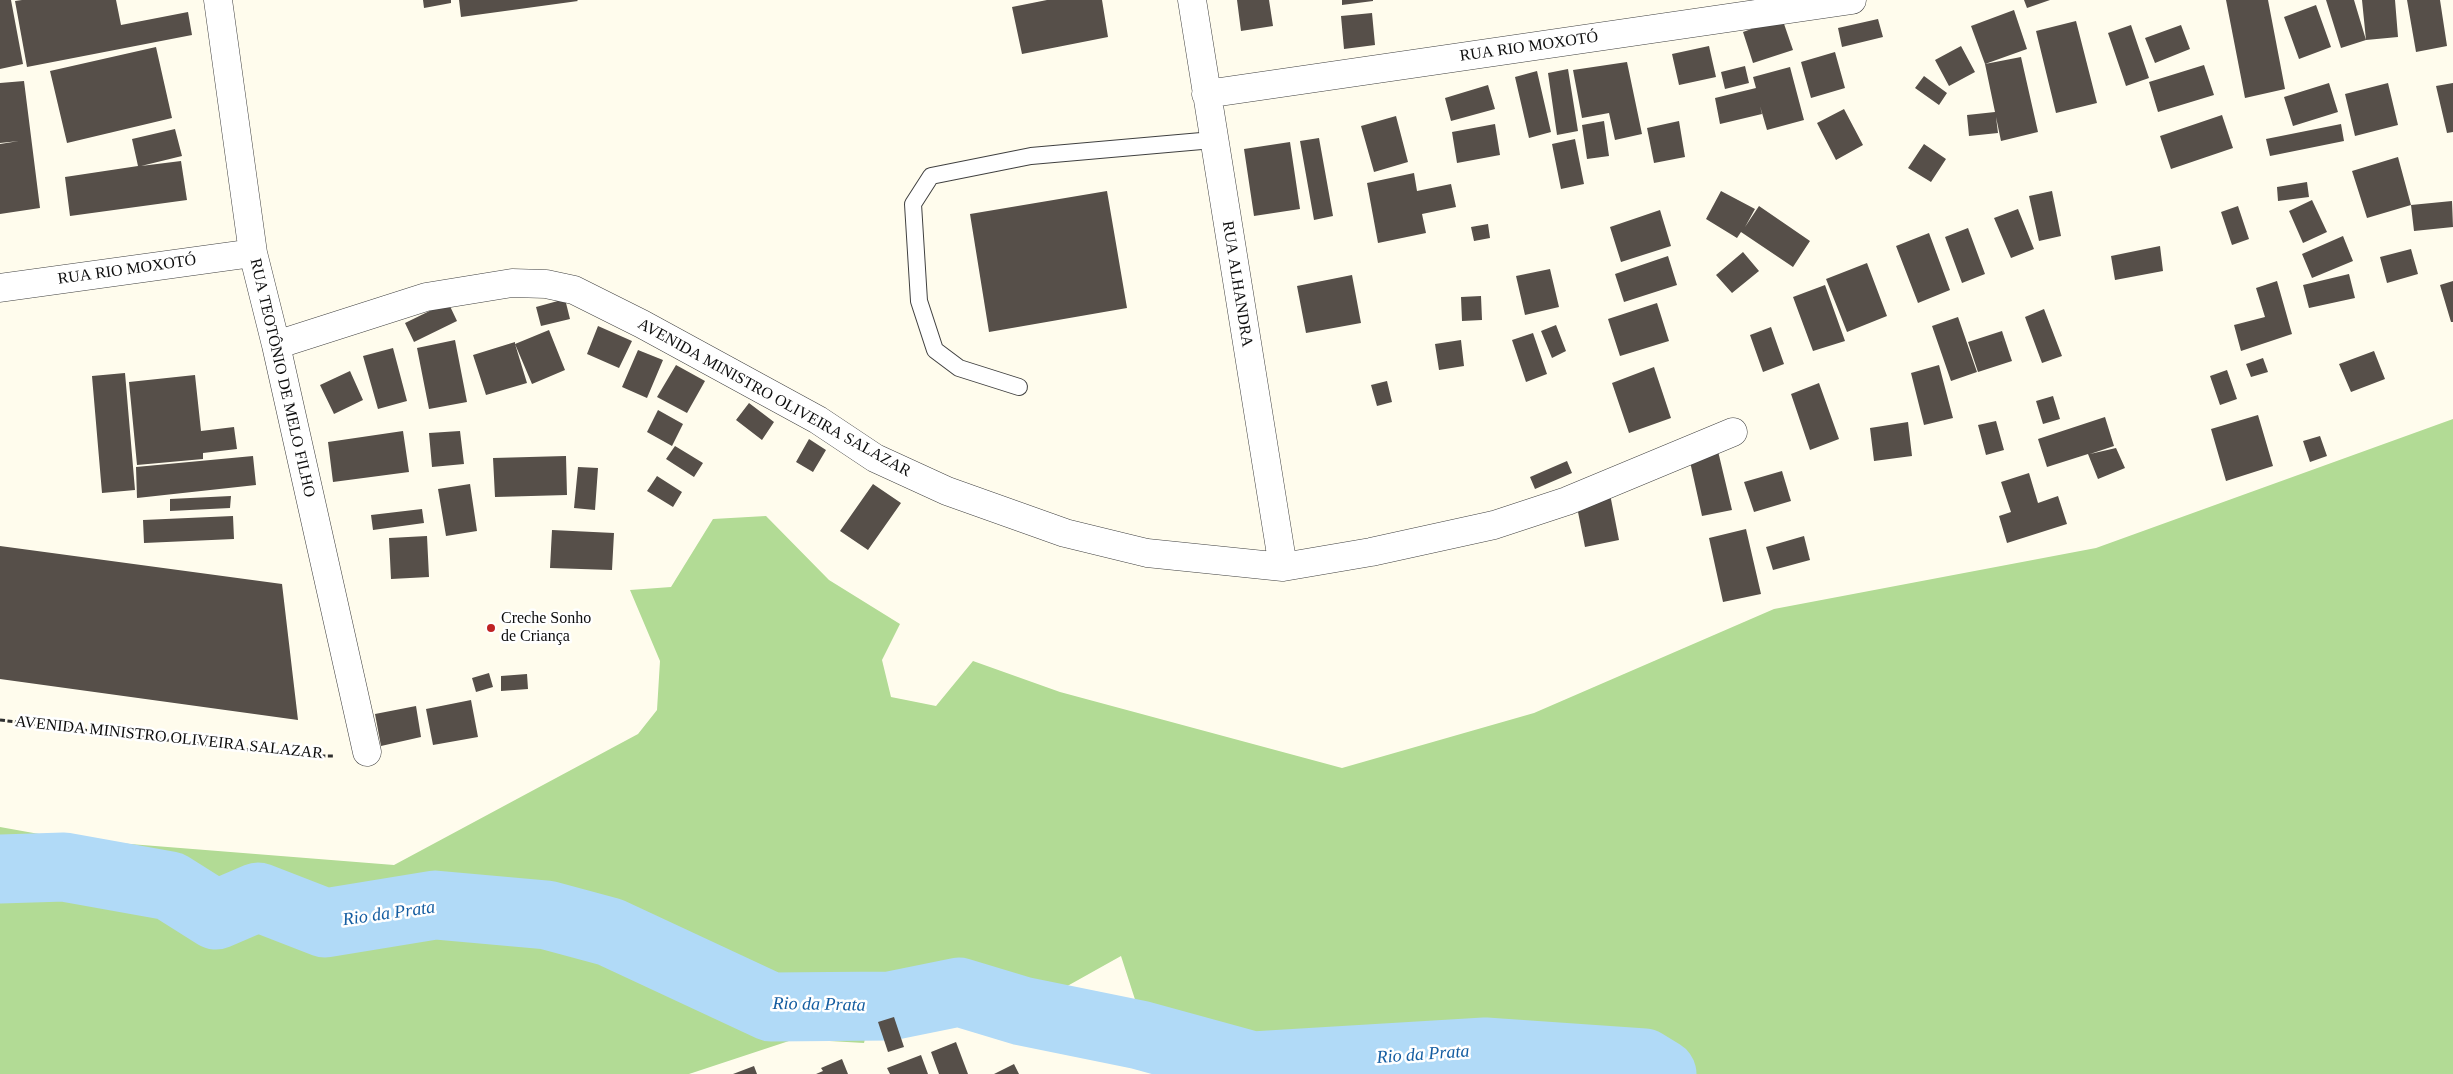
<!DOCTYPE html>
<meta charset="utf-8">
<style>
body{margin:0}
canvas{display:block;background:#fffced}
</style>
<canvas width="2453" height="1074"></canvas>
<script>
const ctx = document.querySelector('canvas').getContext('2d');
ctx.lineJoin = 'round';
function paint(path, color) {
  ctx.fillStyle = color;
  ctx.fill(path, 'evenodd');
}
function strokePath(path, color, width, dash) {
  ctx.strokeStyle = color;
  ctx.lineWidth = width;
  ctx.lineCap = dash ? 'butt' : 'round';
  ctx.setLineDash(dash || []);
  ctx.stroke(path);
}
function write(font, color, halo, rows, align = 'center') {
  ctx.font = font + ' Georgia,serif';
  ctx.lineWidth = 5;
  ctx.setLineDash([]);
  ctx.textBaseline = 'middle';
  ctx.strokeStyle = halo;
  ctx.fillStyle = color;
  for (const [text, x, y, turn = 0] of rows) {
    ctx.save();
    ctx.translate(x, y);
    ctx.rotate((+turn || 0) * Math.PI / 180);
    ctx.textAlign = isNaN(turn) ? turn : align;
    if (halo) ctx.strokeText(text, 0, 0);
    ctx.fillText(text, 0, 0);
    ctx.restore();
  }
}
paint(new Path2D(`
 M2453,419V1074H1159L1121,956L1053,994L989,969L880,980L864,1043L795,1039L689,1074H0V827L67,839L394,865L638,734L657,710L660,661L630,590L671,587L713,519L766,516L829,580L900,624L882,660L891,697L936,706L973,661L1060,692L1342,768L1534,713L1774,609L2096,548Z`), '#b2db95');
strokePath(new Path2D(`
 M0,869L64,867L170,886L216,915L258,897L325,923L435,905L547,915L610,932L771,1007L890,1006L959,992L1022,1011L1140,1035L1253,1066L1485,1052L1644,1063L1662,1074`), '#b1daf7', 69);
paint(new Path2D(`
 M0,0H11L23,64L0,69Z
 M22,0H116L121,25L188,12L192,35L27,67L15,1Z
 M423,0H451V3L424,8Z
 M459,0H577L578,1L461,17Z
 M1047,0H1102L1108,37L1022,54L1012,7Z
 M1237,0H1269L1273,26L1241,31Z
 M1342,0H1373V1L1342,5Z
 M2024,0H2050L2027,8Z
 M2226,0H2268L2285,89L2245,98Z
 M2326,0H2354L2366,40L2341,48Z
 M2362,0H2395L2398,37L2366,40Z
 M2407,0H2440L2447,46L2416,52Z
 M2316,5L2331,47L2299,59L2284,17Z
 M2014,10L2027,49L1985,64L1971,26Z
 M1372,13L1375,45L1344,49L1341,16Z
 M1782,18L1793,50L1753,63L1743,32Z
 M1878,19L1883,37L1842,47L1838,28Z
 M2076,21L2097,103L2056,113L2036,31Z
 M2131,25L2149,78L2126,86L2108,33Z
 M2181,25L2190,49L2155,63L2145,38Z
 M1709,46L1716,77L1679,85L1672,54Z
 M1961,46L1975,72L1949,86L1935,60Z
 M156,47L172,118L67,143L50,71Z
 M1835,52L1845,88L1811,98L1801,62Z
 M2021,57L2038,132L2001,141L1996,117L1998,133L1969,136L1967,115L1995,112L1985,64Z
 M1627,62L1642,134L1615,140L1609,113L1582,118L1573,70Z
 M2204,65L2214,95L2158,112L2149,82Z
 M1745,66L1749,83L1725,89L1721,72Z
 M1790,67L1804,120L1767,130L1760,106L1762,114L1720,124L1715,98L1756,88L1753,77Z
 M1568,69L1578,131L1557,135L1548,73Z
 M1537,71L1551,132L1529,138L1515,77Z
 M1924,76L1947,93L1939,105L1915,88Z
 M24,81L40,208L0,214V144L19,141L0,143V83Z
 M2329,83L2338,112L2293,126L2284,97Z
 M2388,83L2398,125L2355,136L2345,94Z
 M2453,83V132L2447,133L2436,86Z
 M1488,85L1495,109L1451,121L1445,98Z
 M1844,109L1863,145L1836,160L1817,123Z
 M2222,115L2233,148L2171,169L2160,136Z
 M1396,116L1408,162L1374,172L1361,126Z
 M1604,121L1609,156L1587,159L1582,125Z
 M1679,121L1685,157L1654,163L1647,128Z
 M1495,124L1500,155L1457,163L1452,132Z
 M2341,124L2344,141L2270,156L2266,139Z
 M175,129L182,156L141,166L181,161L187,200L70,216L65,177L138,166L132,139Z
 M1319,138L1333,216L1314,220L1300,141Z
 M1575,139L1584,184L1561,189L1552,144Z
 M1290,142L1300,209L1254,216L1244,149Z
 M1924,144L1946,159L1931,182L1908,168Z
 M2398,157L2411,205L2367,218L2352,171Z
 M1414,173L1417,191L1451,184L1456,207L1422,214L1426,233L1378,243L1367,183Z
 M2307,182L2309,197L2278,201L2277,187Z
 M1107,191L1127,308L989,332L970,214Z
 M1721,191L1755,209L1745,227L1759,206L1810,241L1793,267L1741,232L1737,238L1706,219Z
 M2052,191L2061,236L2039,241L2029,196Z
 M2312,200L2327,232L2303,243L2289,211Z
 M2452,201L2453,227L2414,231L2411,205Z
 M2238,206L2249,239L2232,245L2221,212Z
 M2018,209L2034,249L2011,258L1994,218Z
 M1660,210L1671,246L1621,262L1610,227Z
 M1488,224L1490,238L1474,241L1471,227Z
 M1968,228L1985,274L1962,283L1945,237Z
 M1929,233L1950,290L1918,303L1896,246Z
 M2343,236L2353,261L2312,278L2302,254Z
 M2160,246L2163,271L2115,280L2111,256Z
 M2411,249L2418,274L2387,283L2380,257Z
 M1743,252L1759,271L1732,293L1716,275Z
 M1668,256L1677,285L1624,302L1615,274Z
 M1867,263L1887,316L1847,332L1826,279Z
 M1550,269L1559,307L1525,315L1516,276Z
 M2349,274L2355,298L2309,308L2303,285Z
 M1352,275L1361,323L1306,333L1297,286Z
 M2277,281L2292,334L2241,351L2234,325L2265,317L2256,288Z
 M2453,281V322H2451L2440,285Z
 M1825,285L1845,341L1813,351L1793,297Z
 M1481,296L1482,320L1462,321L1461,297Z
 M565,299L570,319L541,326L536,307Z
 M448,302L457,321L414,342L405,323Z
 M1657,303L1669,341L1620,356L1608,319Z
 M2044,309L2062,356L2042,363L2025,317Z
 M1958,317L1977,372L1951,381L1932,326Z
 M1556,325L1566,351L1552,358L1541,331Z
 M598,326L632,341L619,368L587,354Z
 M1771,327L1784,364L1763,372L1750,335Z
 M549,330L565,370L532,384L515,344L527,383L486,395L473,355L515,342V344Z
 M2002,331L2012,361L1978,372L1968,342Z
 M1533,333L1547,374L1526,382L1512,340Z
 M455,340L467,402L429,409L417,348Z
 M1461,340L1464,366L1439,370L1435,344Z
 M393,348L407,401L378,409L363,356Z
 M638,350L663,360L647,398L622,387Z
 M2374,351L2385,379L2351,392L2339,364Z
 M2263,358L2268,372L2251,377L2246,364Z
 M676,365L705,381L687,413L657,397Z
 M1939,365L1953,418L1924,425L1911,373Z
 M1654,367L1671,418L1629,433L1612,383Z
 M2227,370L2237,399L2220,405L2210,376Z
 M350,371L363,400L334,414L320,385Z
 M125,373L135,490L102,493L92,376Z
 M195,375L201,431L234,427L237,449L203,453V459L137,465L129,382Z
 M1387,381L1392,402L1377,406L1371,385Z
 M1819,383L1839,439L1810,450L1791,394Z
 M2053,396L2060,419L2043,424L2036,401Z
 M749,403L774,422L762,440L736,420Z
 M658,410L683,424L672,446L647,432Z
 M2258,415L2273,466L2226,481L2211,429Z
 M2105,417L2114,446L2090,454L2116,448L2125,468L2098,479L2088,454L2047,467L2038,439Z
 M1996,421L2004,450L1986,455L1978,425Z
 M1908,422L1912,456L1874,461L1870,428Z
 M403,431L409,472L333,482L328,442Z
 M460,431L464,464L432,467L429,433Z
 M2320,436L2327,456L2310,462L2303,441Z
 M809,439L826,450L813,472L796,462Z
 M675,446L703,463L694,477L666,459Z
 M1718,451L1732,510L1702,516L1689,457Z
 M253,456L256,485L137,498L136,467Z
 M566,456L567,495L495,497L493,458Z
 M1567,461L1572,473L1535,489L1530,477Z
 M578,467L598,468L595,510L574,508Z
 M1782,471L1791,501L1754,512L1744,482Z
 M2029,473L2038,503L2058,496L2067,524L2007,543L1999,516L2011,512L2001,482Z
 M657,476L682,492L673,507L647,491Z
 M470,484L477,531L446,536L438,489Z
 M873,484L901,503L868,550L840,531Z
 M1610,494L1619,540L1585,547L1576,502Z
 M231,496L230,508L170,511V499Z
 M422,509L424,523L373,530L371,515Z
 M233,516L234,539L144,543L143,520Z
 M1746,529L1761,594L1723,602L1709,538Z
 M552,530L614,533L612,570L550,568Z
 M427,536L429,577L391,579L389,538Z
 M1804,536L1810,560L1773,570L1766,547Z
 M0,546L282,584L298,720L0,679Z
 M489,673L493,687L476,692L472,678Z
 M527,674L528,689L501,691V676Z
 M471,700L478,737L433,745L426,709Z
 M416,706L421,737L381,746L375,714Z
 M894,1017L904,1047L888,1052L878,1022Z
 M956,1042L968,1074H939L931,1052Z
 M921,1055L928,1074H890L887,1068Z
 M842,1059L848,1074H816L823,1071L821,1068Z
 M1014,1064L1019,1074H994Z
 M754,1066L757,1074H733Z`), '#564f49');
const lane = new Path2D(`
 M1019,387L959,368L935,350L919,301L913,204L931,176L1031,156L1213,140`);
const street = new Path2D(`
 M218,0L253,253L276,345L367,752
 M1192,0L1283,567
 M1206,94L1852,0
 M0,288L253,253
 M276,345L426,297L512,283L546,284L574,290L642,324L818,420L875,458L947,491L1065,533L1147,553L1283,567L1371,552L1494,525L1567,501L1733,432`);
strokePath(lane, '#404040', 18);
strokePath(street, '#404040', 29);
strokePath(new Path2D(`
 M0,720L301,756H335`), '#2f2f2f', 3, [5, 2.5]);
strokePath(lane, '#fff', 16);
strokePath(street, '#fff', 28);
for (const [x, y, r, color] of [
 [491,628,5,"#bf2223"]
]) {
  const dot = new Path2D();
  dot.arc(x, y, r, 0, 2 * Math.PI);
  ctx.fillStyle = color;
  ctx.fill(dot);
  strokePath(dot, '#fff', 2);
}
write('16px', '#0d0d0d', '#fff', [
 ["RUA RIO MOXOTÓ",1529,47,-8],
 ["RUA RIO MOXOTÓ",127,270,-8],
 ["RUA ALHANDRA",1237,284,81],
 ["RUA TEOTÔNIO DE MELO FILHO",282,378,77],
 ["AVENIDA MINISTRO OLIVEIRA SALAZAR",774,398,29],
 ["AVENIDA MINISTRO OLIVEIRA SALAZAR",169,738,6]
]);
write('16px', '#0d0d0d', '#fff', [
 ["Creche Sonho",501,619],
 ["de Criança",501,637]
], 'left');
write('italic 18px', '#145da1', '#fff', [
 ["Rio da Prata",389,914,-8],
 ["Rio da Prata",819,1005,1],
 ["Rio da Prata",1423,1055,-4]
]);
</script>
